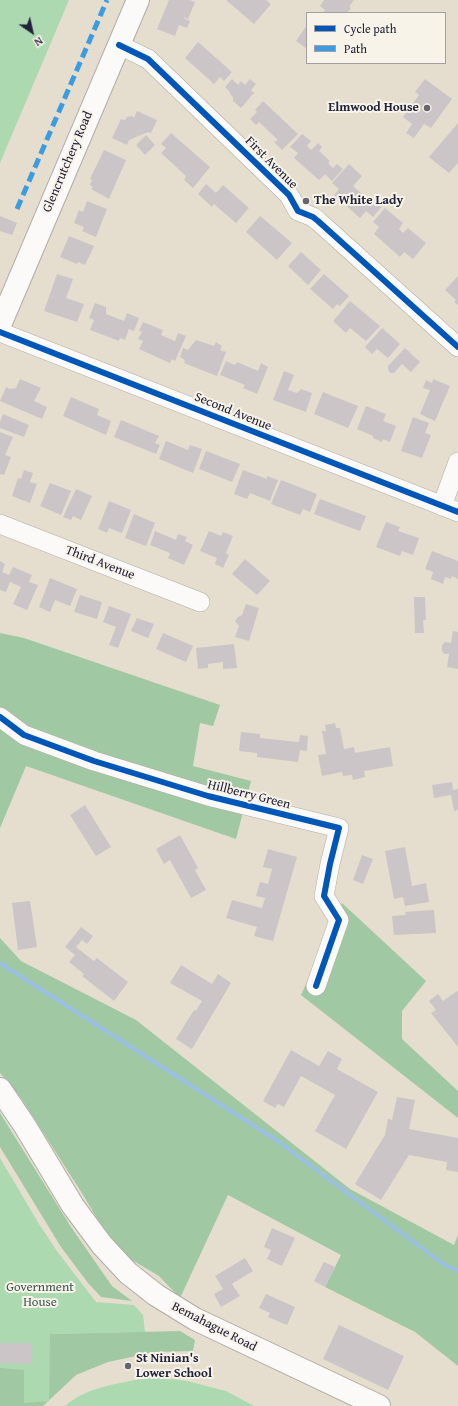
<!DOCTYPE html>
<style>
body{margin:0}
#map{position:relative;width:458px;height:1406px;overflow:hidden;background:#e5dece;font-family:"Gentium Book Plus",serif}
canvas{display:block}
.legend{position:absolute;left:306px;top:12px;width:140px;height:52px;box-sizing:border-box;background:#f7f3e8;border:1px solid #a29fa3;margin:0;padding:5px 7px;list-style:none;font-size:12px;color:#22223b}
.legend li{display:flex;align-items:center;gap:8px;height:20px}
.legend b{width:20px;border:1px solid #a29fa3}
.north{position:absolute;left:12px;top:12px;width:40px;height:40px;-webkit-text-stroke:3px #f7f3e8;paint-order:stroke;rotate:146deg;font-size:11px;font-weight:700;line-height:16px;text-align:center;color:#22223b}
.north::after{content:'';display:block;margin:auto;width:14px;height:18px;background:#22223b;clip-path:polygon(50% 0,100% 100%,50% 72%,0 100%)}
</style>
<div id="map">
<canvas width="458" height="1406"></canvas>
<ul class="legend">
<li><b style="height:5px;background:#0057b8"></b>Cycle path</li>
<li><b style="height:5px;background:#3c9ce2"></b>Path</li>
</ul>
<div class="north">N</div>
</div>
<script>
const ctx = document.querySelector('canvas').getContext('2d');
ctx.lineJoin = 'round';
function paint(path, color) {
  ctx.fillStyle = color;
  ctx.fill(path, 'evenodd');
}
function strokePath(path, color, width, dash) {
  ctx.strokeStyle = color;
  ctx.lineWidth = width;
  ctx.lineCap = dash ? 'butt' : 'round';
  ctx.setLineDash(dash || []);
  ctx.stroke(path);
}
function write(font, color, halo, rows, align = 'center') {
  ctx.font = font + ' "Gentium Book Plus",serif';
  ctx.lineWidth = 4;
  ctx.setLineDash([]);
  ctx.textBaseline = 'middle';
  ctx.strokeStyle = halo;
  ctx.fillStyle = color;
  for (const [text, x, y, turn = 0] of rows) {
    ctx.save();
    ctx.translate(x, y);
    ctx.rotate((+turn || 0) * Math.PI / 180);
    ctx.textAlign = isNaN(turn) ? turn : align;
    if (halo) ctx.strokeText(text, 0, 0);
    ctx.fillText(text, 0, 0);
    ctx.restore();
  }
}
paint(new Path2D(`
 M0,0H69L0,163Z
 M0,1158L39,1224L57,1251L96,1302L134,1305L143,1315L145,1332L51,1334L49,1401L0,1406Z
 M153,1377L187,1381L226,1391L254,1406H65C89,1385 123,1383 153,1377Z`), '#add9b0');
paint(new Path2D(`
 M0,633L24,638L220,705L213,726L200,723L193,766L251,781L236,839L26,766L0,828Z
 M342,903L426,981L402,1011V1039L458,1091V1118L301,995Z
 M0,938L21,961L136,1020L350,1189L454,1245L458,1235V1366L415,1332L325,1287L341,1255L228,1195L180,1298L159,1276L127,1257L100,1223L80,1190L21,1098L0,1073Z
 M0,1113L71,1227L112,1286L132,1301L101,1297L88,1283L61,1247L0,1147Z
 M180,1331L195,1340L193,1351L155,1352L108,1362L76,1375L43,1406H0V1368L24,1370V1403L49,1401L50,1334Z`), '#a0c8a3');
strokePath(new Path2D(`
 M0,963L276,1140L445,1265L458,1271`), '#9cc0e3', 4);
paint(new Path2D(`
 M169,0H190L195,2L188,19L184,17V18L190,21L187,28L179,25L175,36L157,29Z
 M226,0H266L271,4L254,24Z
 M324,0H354L349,7L351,8L347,13H323L325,10L320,6Z
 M307,25V49L296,41Z
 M198,42L232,72L224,81L220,77L214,84L185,58Z
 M232,79L238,85L241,81L245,85L250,79L256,84L251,90L254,93L241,108L233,101V97L230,94V92L225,87Z
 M425,79L452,99L431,128L424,124L414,138L406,133L412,124L403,117L419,95L415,92Z
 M263,101L298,134L282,150L274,142L278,140L259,122L256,125L250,119L257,112L255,110Z
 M137,111L157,120L151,133L148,132L129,140L127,145L112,138L121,119L125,120L127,117L132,116L134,118Z
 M458,123V163L449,173L429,157Z
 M171,133L210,167L193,188L184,180L186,176L161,153L166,148L161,144Z
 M302,134L311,141L307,146L311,150L318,143L322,147L319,151L330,161L328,163L333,168L337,164L343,169L332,181L325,174L319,180L294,158L298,153L290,147Z
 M146,135L155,145L145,155L136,145Z
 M104,150L126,160L109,199L91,189L93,187L90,185L92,180L90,179Z
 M349,164L362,176L353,186L374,204L376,201L382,206L373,217L366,211L360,218L334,195L339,189L332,183Z
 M206,184L216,193L223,185L249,208L236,223L214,204L212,207L198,194Z
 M87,201L107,209L96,237L82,231L84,227L74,223L79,210L83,212Z
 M385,208L403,223L399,229L403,233L408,228L426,243L413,259L404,252L400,257L374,234L379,227L373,222Z
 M0,216L17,223L12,235L0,231Z
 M260,216L292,243L277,260L246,232Z
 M69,236L94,246L85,265L78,262L77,264L60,257Z
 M301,252L321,270L308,285L288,266Z
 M57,274L73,279L66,298L84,304L77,322L44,311Z
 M324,274L349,296L340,306L337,304L333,309L310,289Z
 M458,276V305L454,302L456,300L445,290Z
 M350,301L380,326L366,341L350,328L346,333L333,321Z
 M95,303L106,307V314L124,321L127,313L139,318L134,331L129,329L125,340L120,338L119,341L90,330L94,320L89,318Z
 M143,322L163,330L161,335L175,341L178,333L186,336L175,361L172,359L170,363L139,349L143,341L138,339L142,332L139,331Z
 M382,328L400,344L388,358L377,349L372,354L365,347Z
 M196,340L214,346L216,342L222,346L220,350L226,352L217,376L184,363L185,360L180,357L183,348L188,350Z
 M405,348L420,362L411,372L402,364L394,373H390L388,369V366Z
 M226,361L235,365L237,362L258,371L261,363L268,367L257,394L243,388L245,385L220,375Z
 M284,371L294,375L288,390L297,393L301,389L312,393L306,412L273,400Z
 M20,379L41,388L34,401L47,407L42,419L0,401L6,387L10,389L16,388Z
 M433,379L450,386L435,421L420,414L430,390L423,388L426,380L432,383Z
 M323,392L358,406L348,428L314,414Z
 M71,397L99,409L97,415L111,421L106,435L63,416Z
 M366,406L386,414L383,421L396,426L390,442L383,439L382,442L373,438V436L357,429Z
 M3,414L29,425L24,437L0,428V422Z
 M413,417L429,423L425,433L431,435L422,458L401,451Z
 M121,420L159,436L155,443L160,445L156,454L114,437Z
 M0,432L13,437L5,455L11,457L4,475L0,474Z
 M166,441L188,450L190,445L202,449L193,473L159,459Z
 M206,451L240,464L232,482L199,469Z
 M24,470L33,473L30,482L37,484L30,503L12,496L18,478L21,479Z
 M243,470L267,479V476L278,480L270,501L250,493L247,499L234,494Z
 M281,480L317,494L310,512L303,509L300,515L271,504Z
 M50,483L71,491L61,515L40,506Z
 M76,489L92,496L81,520L73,516L71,520L63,517Z
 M320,499L366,516L360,531L314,514Z
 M109,501L131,510L122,533L109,528L107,533L98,529Z
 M134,514L155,523L146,546L125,538Z
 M386,522L400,527L398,531L419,538L413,555L402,551L400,556L376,547Z
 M155,531L176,540L178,534L187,537L185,541L193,545L184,565L168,558L170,553L150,545Z
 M209,531L221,536L223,532L233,536L226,553L229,555L223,568L215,564L217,558L200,551Z
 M432,551L458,561V579L452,576L451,579L445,577L443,584L431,579L433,572L425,569Z
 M245,559L270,581L257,595L232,574Z
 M0,561L5,564L2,572L9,575L13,567L32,575L29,582L38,585L27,610L13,604L21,587L10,582L6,592L0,590Z
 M50,578L77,589L70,606L55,600L50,612L39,607Z
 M80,595L102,602L97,619L74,612Z
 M414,597H425L426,620H423L424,633H415Z
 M246,604L259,608L249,641L235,637L239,626L235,621L238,617L242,615Z
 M109,606L131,614L118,648L109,645L116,627L103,622Z
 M137,618L154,624L148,638L131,631Z
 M453,631L458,632V669L447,667L449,654H444L442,651V645L445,642L451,643Z
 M163,633L193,646L186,662L156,649Z
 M234,644L237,668L223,669V662L208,664V668L198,669L196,648Z
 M335,723L336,728H340L344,749L354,747L355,753L390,747L393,766L364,771L365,777L353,780L352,775L343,776L342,772L322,776L318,755L326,754L322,731H326L325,725Z
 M241,732L260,734V738L299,742L300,735L308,736L307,751L300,750L298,762L257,757V753L239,751Z
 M452,782L453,790L458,789V810L454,811L451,795L434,798L432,785Z
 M85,805L111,847L96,856L70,815Z
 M180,835L198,868L195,870L206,890L191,898L170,860L164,864L156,849Z
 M405,847L412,886L426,883L429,902L405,906L403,897L394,899L385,851Z
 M268,849L297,857L273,941L254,936L257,927L226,918L232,900L262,908L265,898L256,896L260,882L268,884L272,869L263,867Z
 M362,855L373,859L363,884L353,880Z
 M30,901L37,947L18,950L12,903Z
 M434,910L436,933L394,935L392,916L406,915L405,912Z
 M81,927L93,936L87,944L82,940L76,947L94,961L97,958L128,982L114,1001L82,976L84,974L69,962L75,955L65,947Z
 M181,965L212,984L218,974L231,983L192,1049L176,1039L194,1010L196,1011L202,1001L170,983Z
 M457,991L458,992V1047L431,1013L436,1010L429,1001L438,994L443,1001Z
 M291,1050L319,1066L328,1051L342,1059L337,1069L378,1092L346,1149L315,1131L335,1095L301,1076L284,1107L278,1104L275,1108L263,1101Z
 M397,1097L415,1100L409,1129L458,1138V1172L446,1170L447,1162L409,1155L381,1200L355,1184L385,1135L388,1119L392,1120Z
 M272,1228L295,1238L282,1266L267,1259L271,1250L264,1247Z
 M245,1258L253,1271L232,1284L240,1296L221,1307L214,1294L223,1289L215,1276Z
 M324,1262L335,1267L325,1287L314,1281Z
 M266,1294L295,1307L287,1325L268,1317L270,1313L259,1308Z
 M339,1325L404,1356L388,1390L323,1359Z
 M0,1343H32V1364L0,1363Z`), '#cbc5c7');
const minor = new Path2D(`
 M119,45L148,59L289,195L298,211L313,217L318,221L458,347
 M0,332L458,512
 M442,506L458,462
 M0,524L200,602
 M0,717L24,735L94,761L208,796L339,828L330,864L324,896L339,920L316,986`);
const highway = new Path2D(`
 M0,325L138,0
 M0,1089L25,1126L73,1206L102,1245L128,1273L156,1295L195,1319L379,1406`);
strokePath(minor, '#b0aca5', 20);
strokePath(highway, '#b0aca5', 24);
strokePath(minor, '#fbfaf8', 19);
strokePath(highway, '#fbfaf8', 22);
strokePath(new Path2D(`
 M17,209L107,0`), '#3c9ce2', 5, [10, 5]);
strokePath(new Path2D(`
 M119,45L148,59L289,195L298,211L313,217L318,221L458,347
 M0,332L458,512
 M0,717L24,735L94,761L208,796L339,828L330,864L324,896L339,920L316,986`), '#0057b8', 6);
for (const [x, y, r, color] of [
 [427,108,4,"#66646e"],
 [306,201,4,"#66646e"],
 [128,1366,4,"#66646e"]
]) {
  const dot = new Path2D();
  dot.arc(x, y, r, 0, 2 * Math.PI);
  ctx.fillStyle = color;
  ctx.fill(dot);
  strokePath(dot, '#f7f3e8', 1.5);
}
write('bold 13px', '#22223b', '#f7f3e8', [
 ["Elmwood House",419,108,"right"],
 ["The White Lady",314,201],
 ["St Ninian's",136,1359],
 ["Lower School",136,1374]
], 'left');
write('13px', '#22223b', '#f7f3e8', [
 ["Glencrutchery Road",68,162,-67],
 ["First Avenue",271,163,45],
 ["Second Avenue",233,412,22],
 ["Third Avenue",100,563,21],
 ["Hillberry Green",249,795,14],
 ["Bemahague Road",214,1327,27]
]);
write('13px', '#3e5857', '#f7f3e8', [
 ["Government",40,1288],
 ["House",40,1303]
]);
</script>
